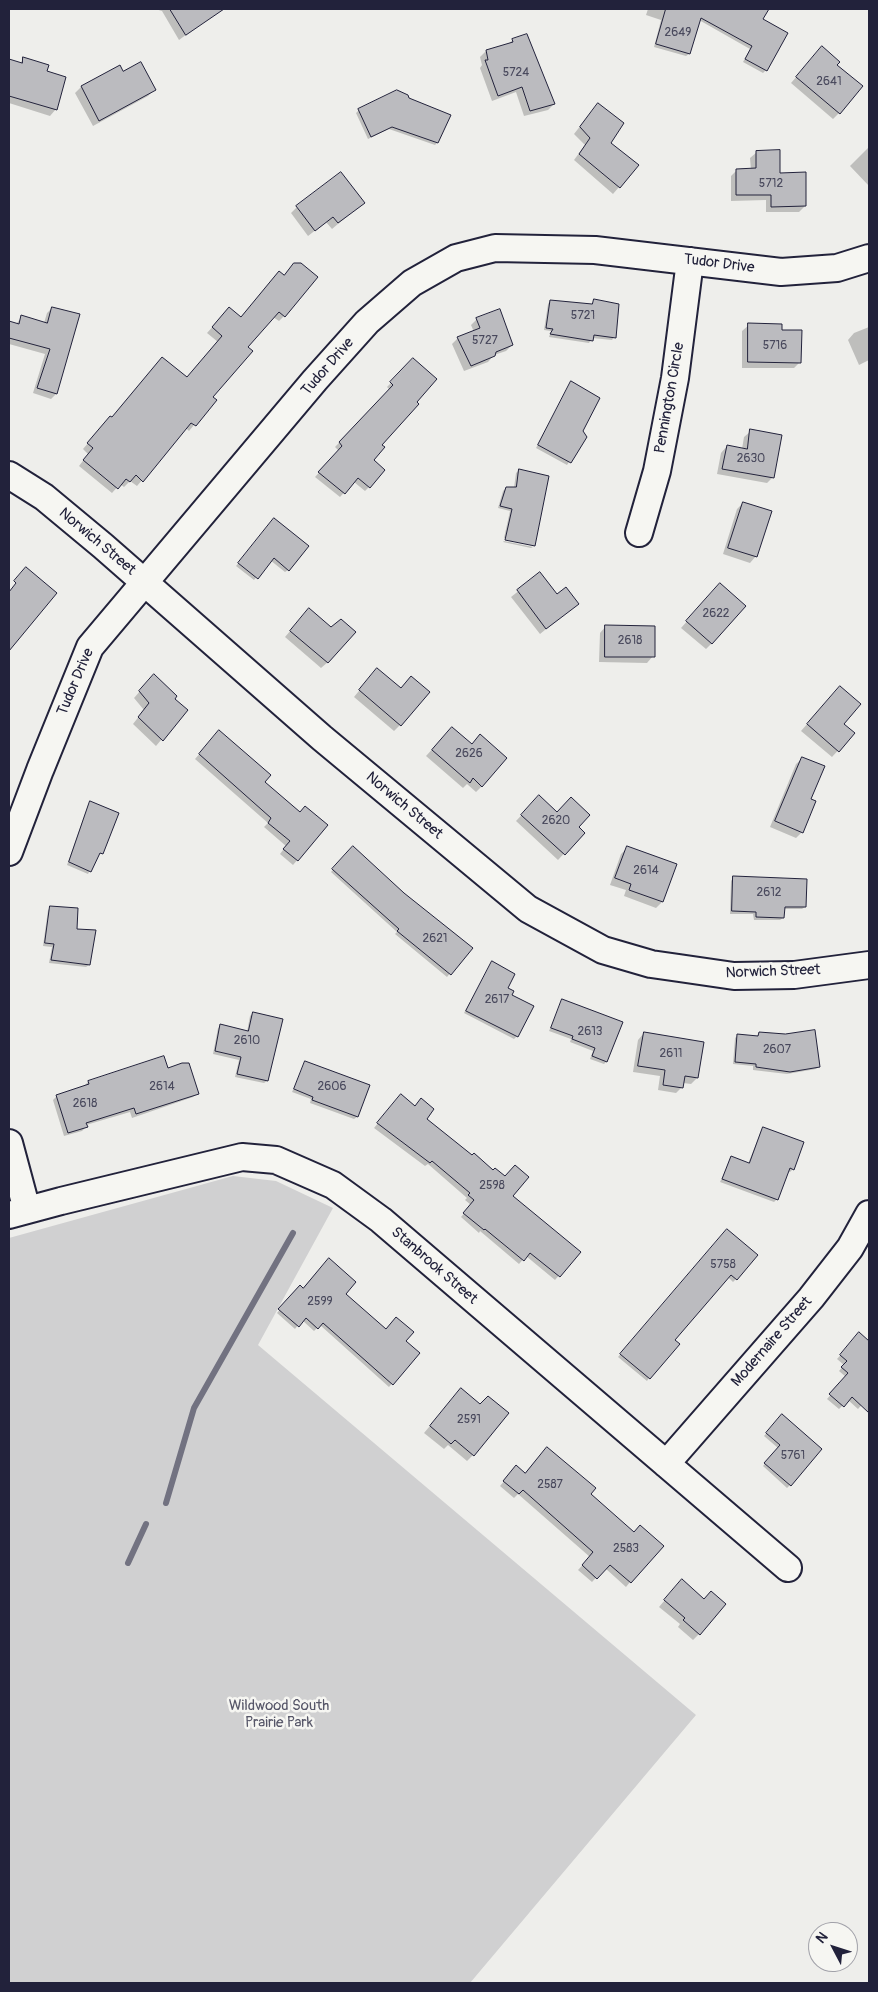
<!DOCTYPE html>
<style>
body{margin:0}
#map{position:relative;width:878px;height:1992px;overflow:hidden;background:#eeeeeb;font-family:Pangolin,sans-serif}
canvas{display:block}
.frame{position:absolute;inset:0;border:10px solid #22223b;pointer-events:none}
.north{position:absolute;left:808px;top:1922px;width:50px;height:50px;box-sizing:border-box;background:#f6f6f2;border:1px solid #a1a1a9;border-radius:50%;rotate:310deg;font-size:14px;font-weight:700;line-height:20px;text-align:center;color:#22223b}
.north::after{content:'';display:block;margin:auto;width:18px;height:22px;background:#22223b;clip-path:polygon(50% 0,100% 100%,50% 72%,0 100%)}
</style>
<div id="map">
<canvas width="878" height="1992"></canvas>
<div class="frame"></div>
<div class="north">N</div>
</div>
<script>
const ctx = document.querySelector('canvas').getContext('2d');
ctx.lineJoin = 'round';
function paint(path, color) {
  ctx.fillStyle = color;
  ctx.fill(path, 'evenodd');
}
function strokePath(path, color, width, dash) {
  ctx.strokeStyle = color;
  ctx.lineWidth = width;
  ctx.lineCap = dash ? 'butt' : 'round';
  ctx.setLineDash(dash || []);
  ctx.stroke(path);
}
function write(font, color, halo, rows, align = 'center') {
  ctx.font = font + ' Pangolin,sans-serif';
  ctx.lineWidth = 5;
  ctx.setLineDash([]);
  ctx.textBaseline = 'middle';
  ctx.strokeStyle = halo;
  ctx.fillStyle = color;
  for (const [text, x, y, turn = 0] of rows) {
    ctx.save();
    ctx.translate(x, y);
    ctx.rotate((+turn || 0) * Math.PI / 180);
    ctx.textAlign = isNaN(turn) ? turn : align;
    if (halo) ctx.strokeText(text, 0, 0);
    ctx.fillText(text, 0, 0);
    ctx.restore();
  }
}
paint(new Path2D(`
 M233,1176L276,1181L333,1208L258,1345L696,1715L470,1983H9V1238Z`), '#d0d0d1');
paint(new Path2D(`
 M155,9H205L210,17L179,40L162,11Z
 M648,9H724L742,14L745,9H763L766,10L761,20L766,70L763,73L743,62L750,49L699,20L689,54L686,56L654,47L661,20L646,15Z
 M513,40L554,104L548,110L524,116L516,92L492,101L480,68L482,65L480,57L486,51L508,44Z
 M816,54L835,65L839,113L833,119L791,83Z
 M24,59L45,72L56,109L50,116L9,103V61L19,64Z
 M123,73L154,90L148,96L93,126L75,93L81,87Z
 M359,110L437,143L435,145L389,129L368,139L356,113Z
 M592,111L609,143L637,166L613,194L574,160L585,145L574,134Z
 M869,147V186L850,166Z
 M757,152L779,174L805,206L799,212H766V200L731,201V176L737,170H751L750,158Z
 M363,203L332,229L326,222L308,236L291,213L297,207Z
 M274,278L284,316L279,321L273,317L247,347L212,397L215,400L189,431L186,428L137,486L130,481L124,487L120,484L112,493L79,466L88,454L83,449L105,423L186,379L218,342L207,333L224,314L240,318Z
 M550,301L591,305L595,301L614,337L612,340L592,338L589,343L549,337L551,331L544,330L548,304Z
 M52,308L56,394L51,399L33,393L45,354L9,344V322L16,324L22,317L44,323L47,313Z
 M477,319L512,345L506,351L494,355L488,362L464,371L452,344L458,338L474,332L471,325Z
 M749,325L781,331L800,362L794,368H742V331Z
 M869,327V360L859,365L848,340L854,333Z
 M413,360L380,445L372,460L369,487L365,491L354,482L340,497L315,477L339,451L335,447L390,390L387,387Z
 M571,383L582,431L586,437L567,465L536,448Z
 M751,431L773,477L767,483L717,474L721,453L727,446L742,449L744,437Z
 M519,470L534,544L504,538L510,511L498,508L503,491L506,488H514L516,473Z
 M743,503L756,556L750,563L723,554L737,509Z
 M272,522L288,570L285,572L270,560L254,580L236,566Z
 M504,541L533,547L531,548L503,542Z
 M540,574L557,596L577,604L540,634L511,597Z
 M22,576L55,593L9,649V593Z
 M714,591L712,643L706,649L681,628Z
 M303,616L328,662L321,668L285,637Z
 M606,626L653,656L647,663L599,662L600,633Z
 M371,676L400,689V725L394,731L354,697Z
 M148,682L186,710L156,746L133,724L144,710L134,698Z
 M834,693L842,724L854,733L832,757L801,731Z
 M446,734L471,745L482,786L476,792L467,784L463,788L426,756Z
 M215,736L263,783L300,813L326,826L293,865L280,854L286,846L264,827L268,823L195,759Z
 M803,758L809,800L802,832L796,838L770,827L796,764Z
 M90,803L101,853L97,856L88,874L67,865L88,805Z
 M533,803L557,813L583,833L558,860L516,821Z
 M353,848L403,894L471,948L447,977L395,934L397,932L331,872Z
 M627,848L662,902L656,908L624,896L626,890L610,885L621,854Z
 M733,878L805,907L802,909H783V918L780,920H754L753,914H730L731,881Z
 M51,907L76,930L89,965L86,967L49,963L52,947L43,946L48,910Z
 M492,963L510,995L517,1036L514,1039L464,1013Z
 M563,1000L606,1062L604,1064L590,1059L593,1051L570,1042L571,1039L549,1031Z
 M253,1013L281,1020L267,1081L264,1083L235,1077L239,1060L213,1054L218,1028L221,1026L247,1032L250,1016Z
 M644,1033L697,1078L691,1084L683,1083L682,1087L676,1093L658,1090L660,1076L633,1072L638,1040Z
 M760,1033L819,1066L816,1069L787,1074L753,1070V1066L733,1064L735,1038L738,1035L756,1037Z
 M163,1057L167,1070L198,1093L193,1097L132,1118L130,1112L86,1125V1127L82,1131L64,1136L53,1100L57,1096L84,1086L88,1082Z
 M306,1062L368,1086L357,1117L354,1119L310,1103L311,1099L292,1092Z
 M397,1100L414,1107L421,1100L425,1119L512,1196L579,1252L555,1280L526,1256L519,1264L480,1231L479,1233L461,1217L471,1205L465,1200L467,1198L428,1164L425,1166L374,1128Z
 M763,1128L793,1169L790,1172L787,1171L777,1199L774,1202L720,1182L732,1157L748,1164L761,1131Z
 M725,1233L736,1279L733,1282L728,1277L673,1340L647,1381L618,1357Z
 M300,1286L303,1289L344,1295L386,1331L405,1341L419,1353L389,1387L320,1325L314,1331L302,1320L295,1329L277,1313Z
 M859,1334L869,1342V1397L858,1409L848,1400L839,1409L827,1399L846,1377L839,1371L844,1365L837,1359Z
 M455,1396L473,1455L467,1461L448,1445L444,1449L424,1433Z
 M782,1416L790,1485L787,1488L763,1466L778,1448L764,1436Z
 M512,1472L589,1494L630,1582L626,1587L605,1568L592,1582L578,1570L590,1557L518,1494L514,1498L500,1486Z
 M676,1587L704,1600L699,1634L693,1640L678,1627L680,1624L659,1607Z`), '#0003');
strokePath(new Path2D(`
 M166,1503L194,1408L293,1233
 M128,1563L146,1524`), '#727281', 6);
const building = new Path2D(`
 M170,9H224L186,35Z
 M666,9H769L763,19L788,33L767,71L745,59L752,46L701,18L690,54L656,44Z
 M527,34L555,104L530,111L522,87L498,96L485,60H488L486,50L513,42L512,39Z
 M822,46L840,62L837,65L863,86L840,114L796,77Z
 M23,57L49,65L47,71L66,77L57,110L9,96V59L22,63Z
 M141,62L156,90L99,121L81,86L120,65L123,71Z
 M397,90L408,95L409,98L451,115L438,143L392,127L371,137L358,109Z
 M598,103L624,123L611,143L639,165L620,188L579,154L590,138L580,127Z
 M780,150V173L806,172V206L771,207V195H736V169L756,168V151Z
 M341,172L365,203L338,223L333,217L315,231L296,206Z
 M294,263H301L318,277L285,317L279,312L248,347L253,351L213,397L217,400L196,426L191,423L143,482L136,475L130,482L126,479L118,489L83,460L93,448L87,443L110,416L112,417L162,357L187,377L222,336L212,327L229,307L241,317L279,271L284,275Z
 M594,299L619,304L616,338L594,335L593,341L550,334L553,329L546,328L550,300L592,304Z
 M52,307L80,314L57,394L37,388L50,349L9,338V321L19,324L21,315L47,323Z
 M500,309L513,345L496,352L495,356L471,366L457,337L480,328L476,318Z
 M748,323L782,324V330H802L801,363L748,362Z
 M413,358L437,379L417,402L419,404L382,445L385,447L374,460L385,470L370,488L358,478L345,494L318,472L342,446L339,442L393,385L390,382Z
 M571,381L600,398L583,431L587,437L571,463L538,445Z
 M750,429L782,435L774,478L722,469L727,445L747,449Z
 M519,469L549,476L535,546L505,540L512,509L500,506L506,487H516Z
 M743,502L772,511L757,557L728,548Z
 M274,518L309,546L289,571L274,558L258,579L238,563Z
 M26,567L57,593L9,651V592L16,583L14,581Z
 M540,572L557,594L566,587L579,604L546,629L517,590Z
 M720,583L746,606L712,644L686,621Z
 M309,608L331,627L341,619L356,632L328,663L290,631Z
 M605,625L655,626V657H605Z
 M377,668L401,688L411,676L430,692L401,726L359,690Z
 M154,674L177,696L175,699L188,710L163,741L138,717L149,703L139,691Z
 M840,686L861,704L844,724L855,733L839,752L807,724Z
 M452,727L472,744L480,734L507,758L482,787L473,778L470,783L432,750Z
 M219,730L271,775L265,782L300,812L305,806L328,825L298,861L283,849L290,841L268,823L271,818L199,754Z
 M802,757L825,766L811,799L816,801L803,833L775,821Z
 M539,795L557,812L571,797L590,815L579,827L585,833L565,855L521,815Z
 M90,801L119,813L103,854L100,853L91,872L69,862Z
 M353,846L404,893L473,948L451,975L397,931L399,929L332,869Z
 M627,846L677,864L663,902L629,890L631,884L615,878Z
 M733,876L807,879L806,907H785L784,918L756,917V912L732,911Z
 M50,906L78,908L77,929L96,930L90,965L51,960L54,944L45,943Z
 M492,961L515,974L508,988L514,991L512,995L534,1006L518,1037L466,1011Z
 M562,999L623,1022L607,1062L592,1056L595,1048L572,1039L573,1036L551,1028Z
 M253,1012L283,1019L268,1081L237,1074L241,1057L215,1051L220,1024L248,1031Z
 M815,1030L820,1067L790,1072L756,1067V1064L735,1062L737,1034L758,1036L759,1032L785,1034Z
 M644,1032L704,1042L698,1078L685,1076L683,1088L663,1085L665,1070L638,1066Z
 M164,1056L168,1068L182,1063H189L199,1094L136,1114L134,1108L86,1123L88,1127L68,1133L56,1095L89,1084L88,1081Z
 M305,1061L370,1085L358,1117L312,1100L313,1097L294,1089Z
 M401,1094L415,1106L421,1098L434,1109L427,1119L472,1155L474,1153L493,1170L495,1168L505,1176L515,1165L529,1177L513,1196L581,1252L560,1277L530,1253L524,1261L485,1229L484,1230L463,1213L474,1200L468,1195L470,1193L432,1161L430,1163L377,1123Z
 M763,1127L804,1142L794,1170L790,1168L778,1200L722,1179L731,1156L749,1163Z
 M727,1229L758,1255L737,1280L731,1275L675,1340L680,1344L650,1379L620,1354Z
 M329,1258L356,1282L346,1294L386,1329L396,1317L414,1332L406,1341L420,1353L393,1385L323,1323L318,1329L306,1318L299,1327L278,1309L300,1285L303,1288Z
 M859,1332L869,1341V1413L852,1397L844,1407L829,1394L848,1373L841,1367L847,1361L840,1355Z
 M461,1388L480,1404L488,1396L509,1413L474,1456L455,1440L451,1444L430,1426Z
 M782,1414L822,1449L791,1486L764,1463L780,1445L766,1433Z
 M547,1447L596,1488L591,1494L634,1532L640,1525L664,1546L631,1583L610,1565L597,1579L582,1565L593,1552L523,1490L519,1494L503,1481L516,1465L525,1473Z
 M682,1579L704,1599L711,1591L726,1604L700,1635L683,1620L685,1618L664,1600Z`);
paint(building, '#bbbbbf');
strokePath(building, '#22223b', 1);
const street = new Path2D(`
 M9,475L44,497L103,546L322,738L528,909L603,950L651,964L679,968L734,976L794,975L869,965
 M639,533L657,471L675,378L690,261
 M9,852L40,770L90,647L315,380L367,322L412,283L456,258L495,248L595,250L781,272L837,268L869,258
 M9,1143L27,1210
 M9,1215L61,1201L242,1157L276,1160L333,1185L381,1220L788,1568
 M666,1464L811,1298L850,1248L869,1214`);
strokePath(street, '#22223b', 30);
strokePath(street, '#f6f6f2', 26);
write('12px', '#48485c', null, [
 ["2649",678,33],
 ["5724",516,73],
 ["2641",829,82],
 ["5712",771,184],
 ["5721",583,316],
 ["5727",485,341],
 ["5716",775,346],
 ["2630",751,459],
 ["2622",716,614],
 ["2618",630,641],
 ["2626",469,754],
 ["2620",556,821],
 ["2614",646,871],
 ["2612",769,893],
 ["2621",435,939],
 ["2617",497,1000],
 ["2613",590,1032],
 ["2610",247,1041],
 ["2607",777,1050],
 ["2611",671,1054],
 ["2614",162,1087],
 ["2606",332,1087],
 ["2618",85,1104],
 ["2598",492,1186],
 ["5758",723,1265],
 ["2599",320,1302],
 ["2591",469,1420],
 ["5761",793,1456],
 ["2587",550,1485],
 ["2583",626,1549]
]);
write('15px', '#22223b', '#f6f6f2', [
 ["Tudor Drive",719,264,7],
 ["Tudor Drive",328,367,-49],
 ["Pennington Circle",670,398,-80],
 ["Norwich Street",97,542,40],
 ["Tudor Drive",76,682,-67],
 ["Norwich Street",404,806,40],
 ["Norwich Street",773,972,-2],
 ["Stanbrook Street",434,1266,41],
 ["Modernaire Street",772,1342,-49]
]);
write('15px', '#565668', '#f6f6f2', [
 ["Wildwood South",279,1706],
 ["Prairie Park",279,1723]
]);
</script>
